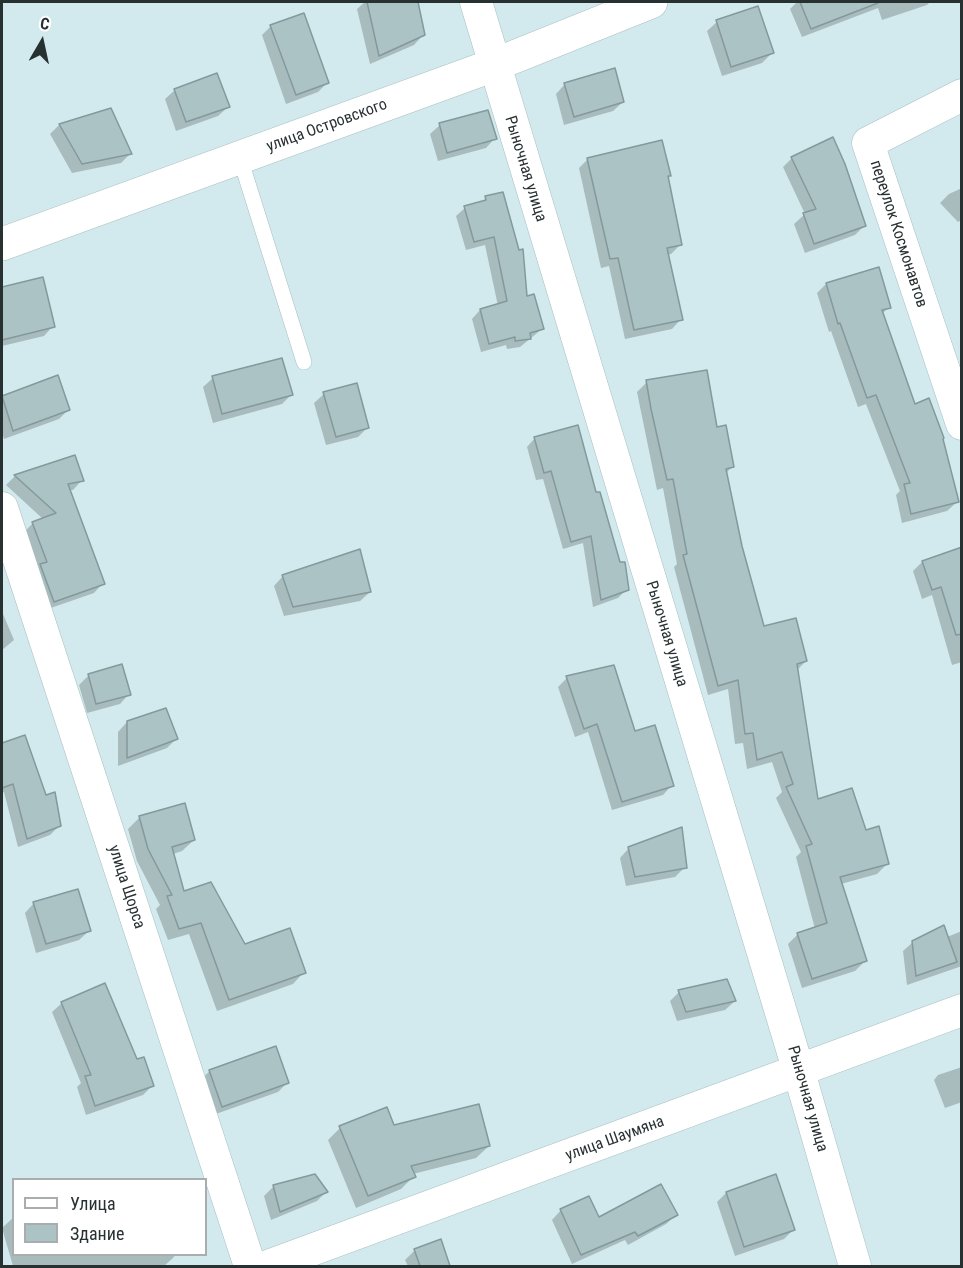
<!DOCTYPE html>
<meta charset="utf-8">
<style>
body{margin:0}
#map{position:relative;width:963px;height:1268px;overflow:hidden;background:#d2eaed;font-family:"Roboto Condensed",sans-serif}
canvas{display:block}
.frame{position:absolute;inset:0;border:3px solid #283132;pointer-events:none}
.legend{position:absolute;left:12px;top:1178px;width:195px;height:78px;box-sizing:border-box;background:#fff;border:2px solid #a9adad;margin:0;padding:8px 10px;list-style:none;font-size:18px;color:#283132}
.legend li{display:flex;align-items:center;gap:12px;height:30px}
.legend b{width:30px;border:2px solid #a9adad}
.north{position:absolute;left:12px;top:12px;width:60px;height:60px;-webkit-text-stroke:4px #fff;paint-order:stroke;rotate:9deg;font-size:16px;font-weight:700;line-height:24px;text-align:center;color:#283132}
.north::after{content:'';display:block;margin:auto;width:21px;height:27px;background:#283132;clip-path:polygon(50% 0,100% 100%,50% 72%,0 100%)}
</style>
<div id="map">
<canvas width="963" height="1268"></canvas>
<div class="frame"></div>
<ul class="legend">
<li><b style="height:8px;background:#fff"></b>Улица</li>
<li><b style="height:16px;background:#acc3c6"></b>Здание</li>
</ul>
<div class="north">С</div>
</div>
<script>
const ctx = document.querySelector('canvas').getContext('2d');
ctx.lineJoin = 'round';
function paint(path, color) {
  ctx.fillStyle = color;
  ctx.fill(path, 'evenodd');
}
function strokePath(path, color, width, dash) {
  ctx.strokeStyle = color;
  ctx.lineWidth = width;
  ctx.lineCap = dash ? 'butt' : 'round';
  ctx.setLineDash(dash || []);
  ctx.stroke(path);
}
function write(font, color, halo, rows, align = 'center') {
  ctx.font = font + ' "Roboto Condensed",sans-serif';
  ctx.lineWidth = 4.5;
  ctx.setLineDash([]);
  ctx.textBaseline = 'middle';
  ctx.strokeStyle = halo;
  ctx.fillStyle = color;
  for (const [text, x, y, turn = 0] of rows) {
    ctx.save();
    ctx.translate(x, y);
    ctx.rotate((+turn || 0) * Math.PI / 180);
    ctx.textAlign = isNaN(turn) ? turn : align;
    if (halo) ctx.strokeText(text, 0, 0);
    ctx.fillText(text, 0, 0);
    ctx.restore();
  }
}
paint(new Path2D(`
 M365,2H416L423,35L414,45L370,64L357,9Z
 M797,2H930L927,5L882,20L878,8L802,37L790,9Z
 M717,22L772,53L762,63L722,76L707,31Z
 M271,26L327,83L318,92L286,104L262,35Z
 M565,84L623,102L613,111L564,125L556,94Z
 M175,90L228,107L218,116L176,131L165,99Z
 M110,110L130,154L121,163L72,173L50,134L59,125Z
 M440,125L495,138L486,148L438,161L430,134Z
 M792,158L865,225L855,235L805,253L794,224L805,214L783,167Z
 M588,159L669,175L667,178L680,245L671,254L667,255L681,319L672,329L625,339L609,266L601,268L579,168Z
 M962,188V220L958,222L940,203L949,194Z
 M486,198L526,298L542,329L520,347L507,349L506,345L481,352L472,319L480,310L498,306L485,245L466,250L456,216L465,208L481,203Z
 M42,278L53,326L44,336L2,346V288Z
 M826,284L889,307L882,314L914,406L957,502L947,511L902,523L896,495L900,491L866,404L858,407L831,331L829,332L817,293Z
 M57,377L68,410L59,419L4,439L2,432V397Z
 M213,378L291,395L282,404L213,423L203,387Z
 M647,382L715,429L732,467L726,473L740,546L763,628L806,661L797,670L817,801L865,831L887,864L877,874L841,884L865,961L855,971L802,988L788,944L798,934L815,929L796,857L801,852L776,798L782,792L772,762L747,769L743,743L735,744L728,689L708,695L674,567L677,564L663,488L657,490L637,392Z
 M324,394L368,427L358,437L326,445L314,403Z
 M535,438L595,494L627,589L618,598L593,607L583,543L563,549L543,479L536,480L527,447Z
 M74,457L82,480L73,490H68L103,583L94,593L45,610L24,532L33,523L43,519L6,485L15,476Z
 M962,549V662L952,665L932,595L922,599L913,571L922,562Z
 M283,576L370,592L360,601L284,616L274,586Z
 M2,614H3L14,640L2,650Z
 M89,675L129,694L120,704L87,713L79,685Z
 M567,678L634,733L672,785L663,795L612,810L588,732L575,737L558,687Z
 M127,722L177,738L167,748L118,766V732Z
 M25,737L45,797L59,826L50,835L18,847L4,792L2,793V745Z
 M140,817L194,840L182,851L173,854L183,893L244,945L304,972L293,984L217,1011L189,934L168,940L156,909L160,905L137,861L128,829Z
 M629,848L685,867L675,877L626,886L620,858Z
 M34,903L89,931L79,940L36,953L25,913Z
 M962,931V966L907,985L903,951L913,942L947,937Z
 M679,992L735,1001L725,1010L677,1021L670,1001Z
 M62,1003L136,1061L152,1086L143,1095L86,1115L77,1087L81,1083L52,1012Z
 M962,1067V1102L945,1108L934,1080L938,1075Z
 M210,1071L287,1083L278,1092L213,1115L200,1080Z
 M393,1127L489,1146L476,1158L413,1174L414,1176L401,1189L356,1208L328,1140L340,1128Z
 M314,1176L326,1192L317,1201L271,1220L264,1196L273,1187Z
 M726,1193L793,1230L784,1239L735,1256L717,1202Z
 M561,1210L598,1219L676,1215L666,1224L628,1245L625,1240L572,1264L552,1220Z
 M14,1217V1254H174V1257L164,1266H13L2,1228Z
 M440,1241L448,1266H408L405,1260L415,1250Z`), '#0003');
const building = new Path2D(`
 M367,2H418L425,35L379,56Z
 M800,2H877L878,3L811,29Z
 M758,6L774,53L731,67L716,20Z
 M304,13L329,83L296,95L270,25Z
 M615,68L624,102L574,117L564,83Z
 M217,73L230,107L186,122L174,89Z
 M111,108L132,154L82,164L59,124Z
 M488,110L497,139L447,153L439,123Z
 M833,137L845,164L866,226L814,244L803,213L816,209L791,157Z
 M662,140L671,176H668L682,245L667,248L683,320L634,330L618,258L610,259L587,158Z
 M503,192L519,250L523,249L527,296L534,294L544,329L530,333L531,339L515,341V337L489,344L480,309L507,301L494,237L474,242L464,206L486,200L485,196Z
 M879,267L891,308L882,310L915,404L929,398L944,438L943,439L959,502L911,514L904,484L910,483L876,395L867,398L840,323L838,324L826,283Z
 M43,277L55,327L2,340V287Z
 M282,358L293,395L222,414L212,376Z
 M707,370L717,427L726,425L734,467L726,469L742,546L764,626L796,618L807,661L797,664L818,799L852,788L866,830L879,826L889,864L840,877L867,961L812,979L797,933L827,923L806,846L812,844L786,787L793,784L782,752L757,760L753,733L745,734L738,680L718,686L683,555L687,554L673,479L667,480L651,409L646,380Z
 M58,375L70,410L13,431L2,396Z
 M357,383L369,428L336,437L323,392Z
 M578,425L596,492H600L620,562H625L629,590L601,600L591,536L571,542L551,471L544,473L534,437Z
 M75,455L84,481L68,484L105,584L54,602L40,564L47,562L32,522L56,513L14,475Z
 M962,547V634L956,635L941,587L932,590L922,561Z
 M360,549L371,592L293,607L282,575Z
 M122,664L131,695L96,704L88,674Z
 M614,665L635,731L655,725L674,786L622,802L597,724L584,729L566,676Z
 M166,708L178,739L127,758V721Z
 M25,735L46,795L55,792L61,826L27,839L13,784L2,788V743Z
 M185,803L195,840L172,847L184,891L211,882L245,944L290,928L306,973L229,1000L201,923L179,929L167,896L172,895L148,849L139,816Z
 M682,827L687,868L635,877L628,847Z
 M78,889L91,931L46,944L33,902Z
 M944,925L957,962L916,976L912,941Z
 M727,979L736,1001L686,1012L678,990Z
 M105,983L137,1059L144,1057L154,1086L95,1106L85,1076L91,1075L61,1002Z
 M276,1046L289,1083L222,1107L209,1070Z
 M479,1104L490,1146L411,1166L416,1177L368,1196L339,1126L387,1107L394,1125Z
 M315,1174L328,1192L280,1212L273,1185Z
 M776,1174L795,1230L744,1247L726,1192Z
 M661,1184L678,1215L638,1236L635,1232L581,1255L560,1209L589,1196L599,1217Z
 M441,1239L450,1266H420L414,1249Z`);
paint(building, '#acc3c6');
strokePath(building, '#83999c', 1.5);
const lane = new Path2D(`
 M240,158L304,362`);
const street = new Path2D(`
 M476,2L799,1072L855,1266
 M962,95L868,143L962,424
 M2,508L250,1266
 M268,1266L962,1010`);
const secondary = new Path2D(`
 M2,244L494,65L651,2`);
strokePath(lane, '#a9bfc2', 16);
strokePath(street, '#a9bfc2', 33);
strokePath(secondary, '#a9bfc2', 34);
strokePath(lane, '#fff', 15);
strokePath(street, '#fff', 32);
strokePath(secondary, '#fff', 33);
write('16px', '#283132', '#fff', [
 ["улица Островского",327,126,-20],
 ["Рыночная улица",525,169,73],
 ["переулок Космонавтов",898,234,72],
 ["Рыночная улица",666,634,73],
 ["улица Щорса",126,887,72],
 ["Рыночная улица",807,1099,74],
 ["улица Шаумяна",615,1139,-20]
]);
</script>
